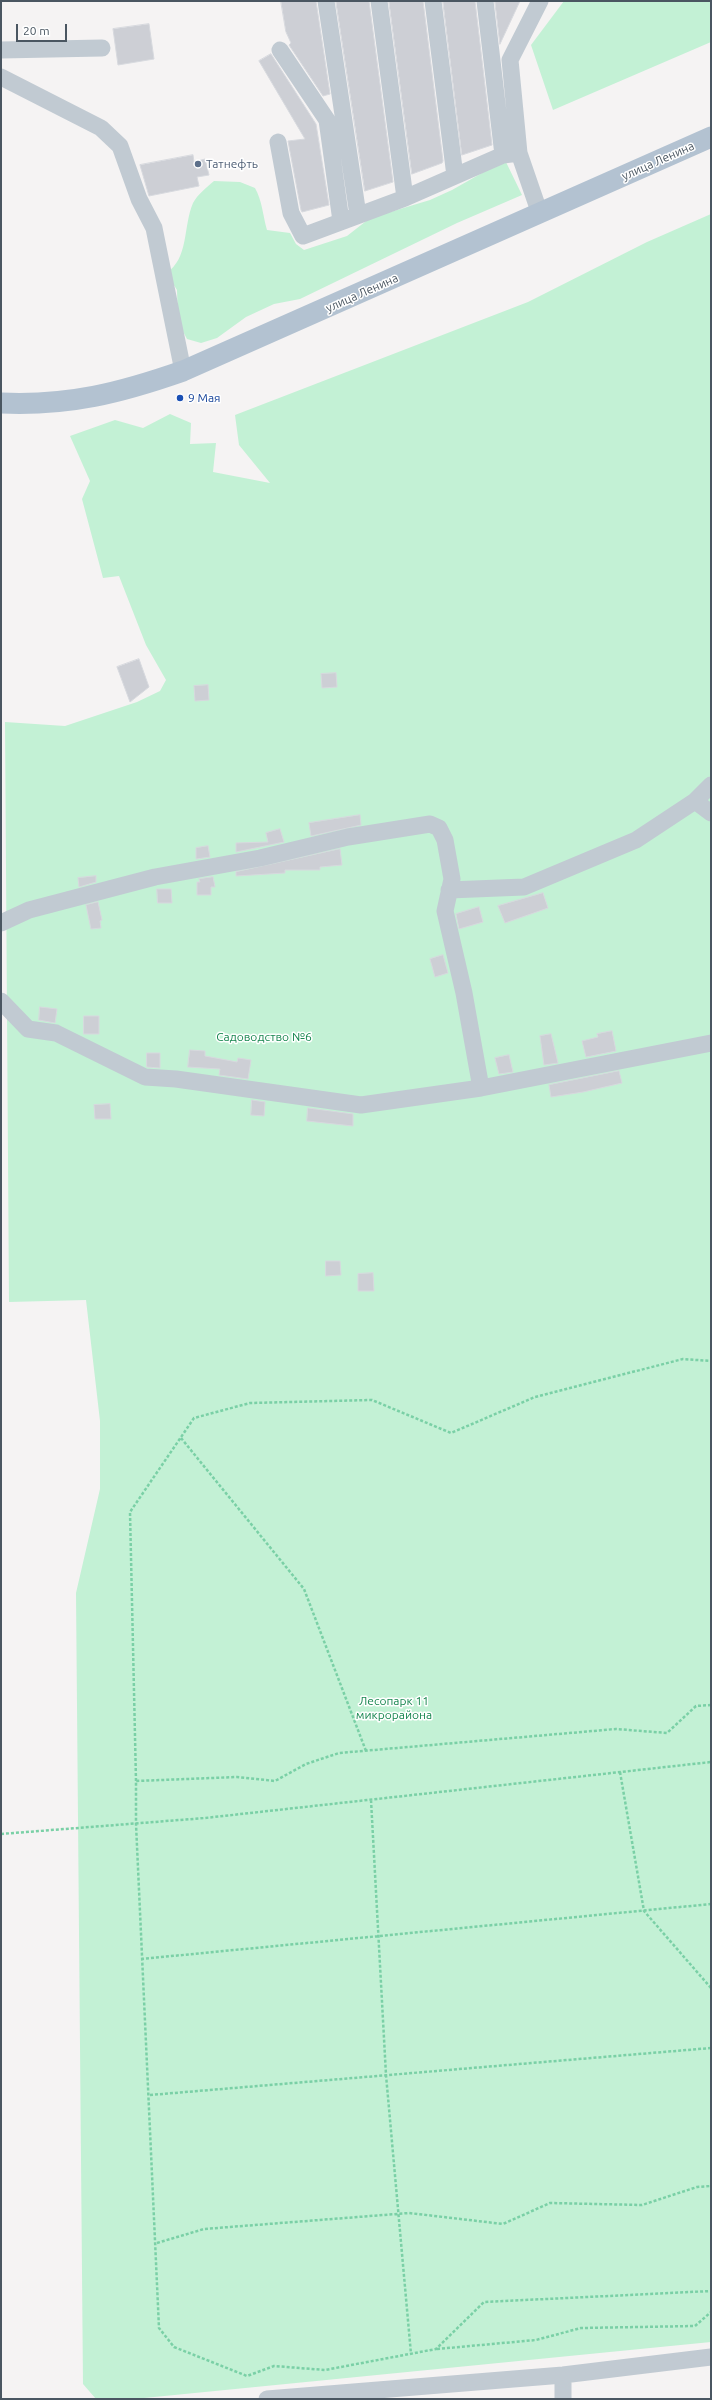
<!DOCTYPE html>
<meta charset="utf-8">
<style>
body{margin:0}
#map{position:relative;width:712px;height:2400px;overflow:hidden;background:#f5f3f3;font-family:Ubuntu,sans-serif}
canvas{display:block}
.frame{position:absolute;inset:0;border:2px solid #4a5661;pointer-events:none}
.scale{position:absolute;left:16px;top:24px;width:51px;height:18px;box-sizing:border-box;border:2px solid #4a5661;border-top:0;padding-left:5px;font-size:12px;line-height:14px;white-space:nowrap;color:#4a5661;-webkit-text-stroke:3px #fff;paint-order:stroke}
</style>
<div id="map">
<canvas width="712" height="2400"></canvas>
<div class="frame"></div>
<div class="scale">20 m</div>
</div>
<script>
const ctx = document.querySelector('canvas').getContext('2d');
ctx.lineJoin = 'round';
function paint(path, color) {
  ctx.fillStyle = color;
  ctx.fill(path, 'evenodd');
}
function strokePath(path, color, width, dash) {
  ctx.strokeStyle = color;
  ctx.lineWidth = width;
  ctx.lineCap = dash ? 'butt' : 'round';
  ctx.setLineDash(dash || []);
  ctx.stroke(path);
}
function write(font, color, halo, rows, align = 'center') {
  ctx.font = font + ' Ubuntu,sans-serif';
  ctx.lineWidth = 3;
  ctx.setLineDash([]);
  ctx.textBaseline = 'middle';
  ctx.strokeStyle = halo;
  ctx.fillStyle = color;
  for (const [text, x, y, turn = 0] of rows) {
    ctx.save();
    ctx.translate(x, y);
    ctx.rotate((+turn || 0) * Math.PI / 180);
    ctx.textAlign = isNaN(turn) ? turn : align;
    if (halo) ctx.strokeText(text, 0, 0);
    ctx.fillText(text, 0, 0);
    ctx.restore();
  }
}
paint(new Path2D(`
 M564,1H711V42L553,110L531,45Z
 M505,160L522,195L457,223L300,299L274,304L246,317L217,338L201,343L187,339L178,322L177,290L166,273C189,259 183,226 193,203C198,194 207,187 214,181L240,182L255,188C262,200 263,216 267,230L290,233L296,244L304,250L347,236L370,218L430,200L452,190Z
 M711,214V2342L134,2399H96L83,2384L76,1593L100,1489V1421L86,1300L9,1302L5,722L65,726L137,702L160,691L166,680L146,645L119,576L103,578L82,499L90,481L70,436L115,420L143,428L170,414L191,423L190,444L216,443L213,472L270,483L239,445L235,415L528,302L647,242Z`), '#c3f1d5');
const building = new Path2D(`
 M281,1H316L330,94L323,96L289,45L291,43L286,32Z
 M336,1H369L393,182L365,191Z
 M389,1H423L443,161L442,163L412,174Z
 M443,1H475L492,145L462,155Z
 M495,1H520L500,44Z
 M149,24L154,59L118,65L113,29Z
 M271,54L316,124L329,205L302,212L301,210L288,141L305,139L259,61Z
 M193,155L194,162L205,159L209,175L197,177L199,186L149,196L140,165Z
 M139,659L149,687L130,702L117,667Z
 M336,673L337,687L322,688L321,674Z
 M208,685L209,700L195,701L194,686Z
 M360,815L361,825L311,836L309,823Z
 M280,829L284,842L236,852V843L268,842L266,833Z
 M208,846L210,857L196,859V848Z
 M340,849L342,865L320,867V870H285V873L236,876V872Z
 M96,876V882L79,887L78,878Z
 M213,877L215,887H211V895H197V882H200L199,879Z
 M157,889H171L172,903H158Z
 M543,893L548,908L505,923L498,906Z
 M98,902L102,920L100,921L101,928L91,929L86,905Z
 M479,907L483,922L459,929L456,914Z
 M443,955L448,973L435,977L430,959Z
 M40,1007L57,1009L55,1023L39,1020Z
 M84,1016H99V1034H84Z
 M612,1031L616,1051L586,1057L582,1041L598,1037L597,1034Z
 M551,1034L558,1063L544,1065L540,1036Z
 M190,1050L205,1051V1056L237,1062L238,1058L251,1060L248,1079L219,1075L220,1069L188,1067Z
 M147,1053H160V1068L147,1067Z
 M509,1055L513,1072L499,1074L495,1058Z
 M619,1071L622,1083L583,1092L551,1097L549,1085Z
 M252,1100L265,1102L264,1116L251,1115Z
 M110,1104L111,1119H95L94,1105Z
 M308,1108L353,1114V1126L307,1121Z
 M326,1261H340L341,1275L326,1276Z
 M373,1273L374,1291H358V1274Z`);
paint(building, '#cdcfd5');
strokePath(building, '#d7d9de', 1);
strokePath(new Path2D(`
 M181,1438L304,1589L366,1751
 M711,1705L696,1706L667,1733L616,1729L339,1753L306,1764L275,1781L237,1777L136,1781V1824L159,2328L174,2347L247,2376L274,2366L325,2370L436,2349L484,2302L711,2291
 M620,1772L644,1911L711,1988
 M136,1781L130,1512L194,1418L250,1403L372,1400L451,1433L535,1397L683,1359L711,1361
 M371,1800L386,2075L411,2354
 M1,1834L205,1818L711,1762
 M141,1959L711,1904
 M150,2095L711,2048
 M157,2243L204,2229L409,2213L503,2224L550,2203L642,2205L697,2187L711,2186
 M437,2349L536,2340L581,2328L695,2326L711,2312`), '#7ad0a6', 2.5, [3, 2]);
strokePath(new Path2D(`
 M326,1L358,215
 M379,1L405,198
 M433,1L455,176
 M485,1L503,155
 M1,50L102,48
 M280,50L327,120L341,221
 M1,77L101,128L120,146L139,199L154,228L183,371
 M278,142L291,213L303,236L405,198L503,155L519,153L540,214
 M519,153L510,60L540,1
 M695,801L711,813
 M449,890L524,887L636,840L695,801L711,785
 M1,923L29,910L155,877L260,858L348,837L430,824L439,828L445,840L452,879L445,911L464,993L481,1088L711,1043
 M1,1001L28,1029L56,1033L145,1077L176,1079L361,1105L481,1088
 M563,2375V2399
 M267,2399L563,2375L711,2357`), '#c1cad2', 17);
strokePath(new Path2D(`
 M1,403C69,406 120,393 183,371L711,137`), '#b3c2d1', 21);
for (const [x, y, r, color] of [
 [198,164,4,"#5c6f8a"],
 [180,398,4,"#1a4fb4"]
]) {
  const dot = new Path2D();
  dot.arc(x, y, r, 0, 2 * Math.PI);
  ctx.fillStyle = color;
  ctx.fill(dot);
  strokePath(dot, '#fff', 1.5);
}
write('12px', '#4a5661', '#fff', [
 ["улица Ленина",658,161,-24],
 ["улица Ленина",362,293,-24]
]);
write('12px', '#4e5e75', '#fff', [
 ["Татнефть",206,164]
], 'left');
write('12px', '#164399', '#fff', [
 ["9 Мая",188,398]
], 'left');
write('12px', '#17864f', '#fff', [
 ["Садоводство №6",264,1037],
 ["Лесопарк 11",394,1701],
 ["микрорайона",394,1715]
]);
</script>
